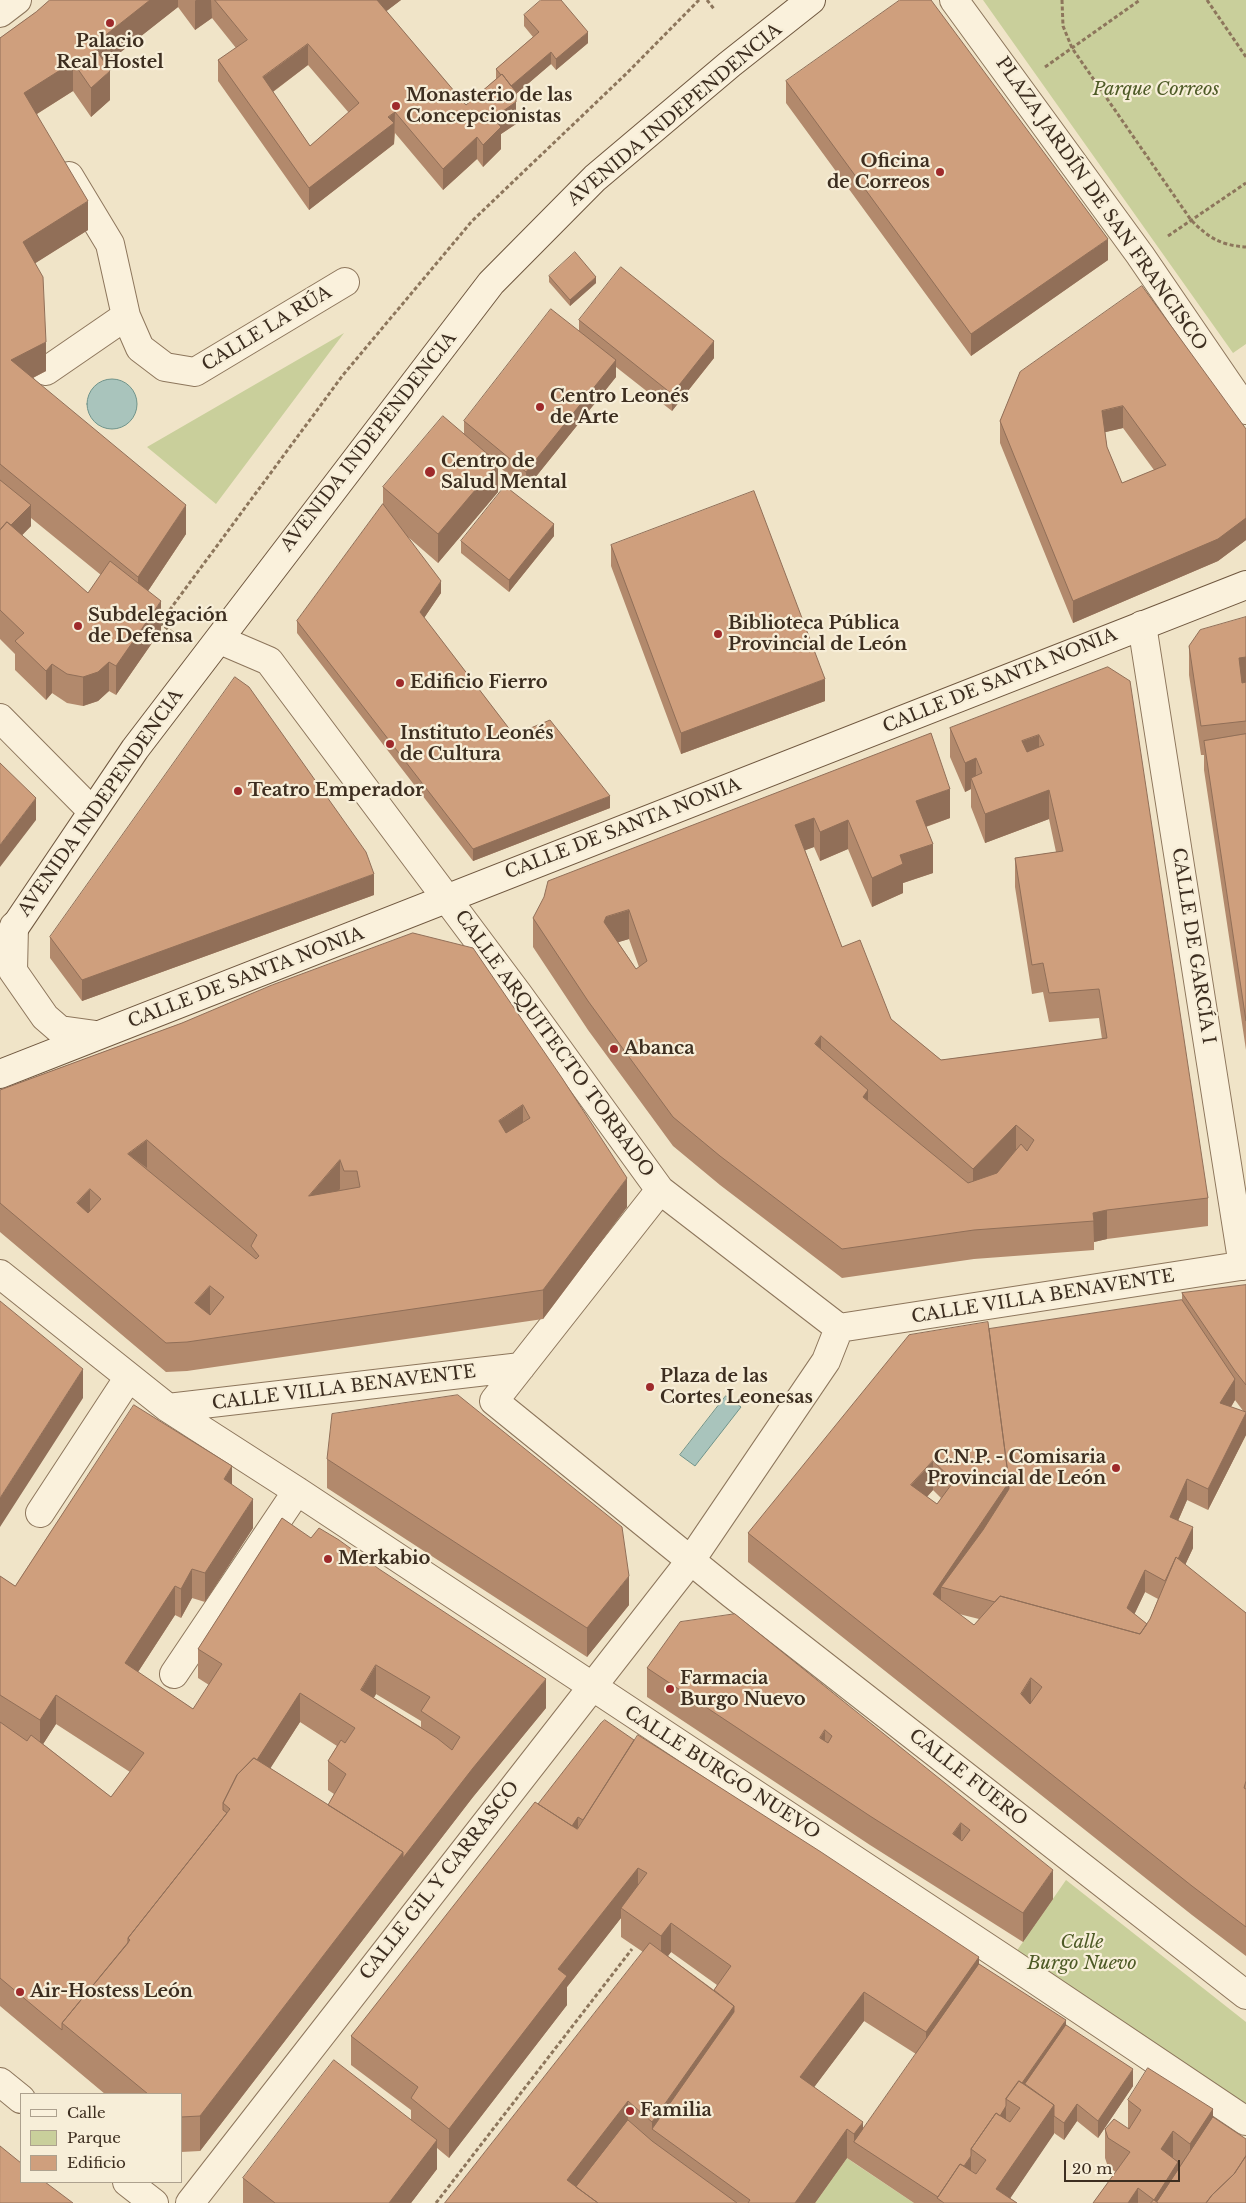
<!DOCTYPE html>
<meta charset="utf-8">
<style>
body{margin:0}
#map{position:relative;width:1246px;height:2203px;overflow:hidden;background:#f0e4c8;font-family:"Libre Baskerville",serif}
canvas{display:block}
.legend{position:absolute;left:20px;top:2093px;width:162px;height:90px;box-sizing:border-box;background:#f7eed8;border:1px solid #ada18e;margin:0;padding:6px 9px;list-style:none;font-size:15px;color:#3d2e20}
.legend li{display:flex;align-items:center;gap:10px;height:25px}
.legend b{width:25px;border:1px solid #ada18e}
.scale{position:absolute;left:1064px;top:2160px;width:116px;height:22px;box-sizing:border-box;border:2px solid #3d2e20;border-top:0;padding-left:6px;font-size:15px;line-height:18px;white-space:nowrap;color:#3d2e20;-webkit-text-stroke:4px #f7eed8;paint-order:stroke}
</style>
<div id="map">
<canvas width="1246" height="2203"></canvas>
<ul class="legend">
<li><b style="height:6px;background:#faf1dc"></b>Calle</li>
<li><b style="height:14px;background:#c9cf9b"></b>Parque</li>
<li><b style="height:14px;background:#cf9f7d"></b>Edificio</li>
</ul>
<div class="scale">20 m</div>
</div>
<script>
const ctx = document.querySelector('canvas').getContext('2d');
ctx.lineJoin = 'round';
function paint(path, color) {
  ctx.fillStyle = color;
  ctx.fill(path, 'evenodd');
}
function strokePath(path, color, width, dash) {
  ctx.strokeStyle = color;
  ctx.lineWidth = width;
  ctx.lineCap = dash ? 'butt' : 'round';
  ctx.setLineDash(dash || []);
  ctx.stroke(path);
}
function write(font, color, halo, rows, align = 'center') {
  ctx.font = font + ' "Libre Baskerville",serif';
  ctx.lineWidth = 4.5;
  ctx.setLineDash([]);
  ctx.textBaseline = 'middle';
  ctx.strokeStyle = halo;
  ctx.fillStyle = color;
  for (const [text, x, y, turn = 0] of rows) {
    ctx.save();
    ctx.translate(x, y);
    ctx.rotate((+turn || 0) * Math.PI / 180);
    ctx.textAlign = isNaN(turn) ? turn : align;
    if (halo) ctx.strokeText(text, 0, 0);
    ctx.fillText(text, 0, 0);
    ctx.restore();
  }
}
paint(new Path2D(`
 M983,0H1246V344L1233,353Z
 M344,333L216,504L147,447Z
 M1066,1880L1246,2022V2121L1009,1962Z
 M847,2158L854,2163L914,2203H815Z`), '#c9cf9b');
const water = new Path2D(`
 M87 404a25 25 0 1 1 50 0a25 25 0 1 1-50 0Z
 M726,1396L741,1407L695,1466L680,1455Z`);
paint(water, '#a9c4bc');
strokePath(water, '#6f938a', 1);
const street = new Path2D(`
 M954,0L1140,255L1246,410
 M0,13L17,0
 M69,176L110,244L126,316L140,348L165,367L195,372L345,282
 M46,371L126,316
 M1142,625L1243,1266
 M220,640L269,661L518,994L660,1190L839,1328
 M0,718L92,811
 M14,926L13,971L45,1017L60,1030L96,1035
 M660,1190L494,1401L732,1594L1246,1995
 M0,1274L168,1408L297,1491L1009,1962L1246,2121
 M839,1328L1246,1265
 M168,1408L521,1367
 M40,1513L129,1377
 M174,1674L297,1491
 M0,2082L21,2099
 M127,2182L154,2203
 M190,2203L691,1560L826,1361L839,1328`);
const secondary = new Path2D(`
 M0,949L135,749L491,283L595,178L730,64L811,0
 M0,1074L1246,585`);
strokePath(street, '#8d765c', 30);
strokePath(secondary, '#6f573f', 30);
strokePath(new Path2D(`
 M707,0L714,9
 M1062,0L1063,26L1072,48L1191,220C1209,238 1220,245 1246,247
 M1207,0L1246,57
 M1045,67L1140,0
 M1168,236L1246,183
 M173,633L160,623L343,375L472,221L627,73L699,0
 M436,2203L632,1949`), '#8d765c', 3, [4, 2.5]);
strokePath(street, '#faf1dc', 28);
strokePath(secondary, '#faf1dc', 28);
paint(new Path2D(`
 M50,0H401L386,11L466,105L496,79V69L533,37L524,26V15L588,43L556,70L551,64L516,94V124L501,134V149L483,167L477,159L443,190L395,133L394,144L309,210L218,81V60L236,48L212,18L195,30L178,7L105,64L110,100L91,117L73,91L37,114L88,230L35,263L46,371L33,378L186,534L148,591L161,630L116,695L109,691L98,701L83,706L67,703L52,693L46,700L15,670V654L0,639V38L36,12ZM308,65L349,113L310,146L273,92ZM31,518L101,575L88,593L22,535L31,526Z
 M786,81L1108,260L971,356L786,103Z
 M549,276L596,283L570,306L549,282Z
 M579,320L714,358L672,411L616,367V377L526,489L498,466V492L438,563L408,537L441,593L424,618L514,735L610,808L473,861L297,633V621L383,504V487L464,434V421L579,331Z
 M1020,372L1246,429V540L1218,561L1073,623L1000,443V421ZM1123,428L1154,470L1122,483L1107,447L1105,432Z
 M554,536L509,592L461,553V541Z
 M611,545L825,701L681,754L611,566Z
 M1246,617V1050L1204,770V755H1201L1189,675V646Z
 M1108,667L1208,1198V1226L1107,1239L1094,1242V1250L974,1259L842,1278L720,1185L673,1146L588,1030L533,947V918L931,733L950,818L926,827L933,873L903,883V893L872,907L848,849L820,861L814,847L805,850L842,947L891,1019L941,1060L1102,1039L1099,1018L1049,1022L1043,992L1032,994L1015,887V858L1056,852L1049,819L985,843L971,807V789L965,792L950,757V728ZM629,939L639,967L636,969L618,942Z
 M374,895L82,1001L50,958V937Z
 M413,933L627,1207L543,1319L187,1371L166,1372L0,1232V1090L182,1023Z
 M1246,1285V1435L1208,1510L1187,1500L1178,1521L1193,1548L1185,1565L1246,1613V1956L1192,1915L748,1562V1533L989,1329L1182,1300V1293ZM1235,1400L1244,1412L1231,1407ZM933,1490L941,1498L937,1504L927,1497ZM1145,1592L1158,1599L1150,1619L1147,1624L1134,1614ZM959,1614L979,1619L974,1625Z
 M327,1459L629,1605L587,1657L327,1488Z
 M232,1485L253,1528L205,1602L192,1598L181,1618L175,1615L138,1672L193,1709L209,1685L198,1678V1649L282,1518L546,1708L473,1797L200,2151L181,2152V2094H105L0,2006V1576L15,1586ZM376,1694L421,1721V1727L374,1698ZM300,1722L337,1746L328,1761V1790L334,1794L328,1805L270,1768ZM56,1724L130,1772L111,1797L43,1744Z
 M735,1614L1053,1899L1023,1942L870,1845L647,1697V1668Z
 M634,1740L979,1964L1066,2025L1133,2086L1098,2138L1077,2121L1064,2140L1054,2133L1010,2198L1017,2203H914L847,2158L815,2203H445L643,1952L621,1937V1918L567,1987V2005L449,2158L437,2148V2169L411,2203H243V2178L411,2120V2110L351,2065V2036L538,1804ZM671,1952L717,1985L714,1990L668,1956ZM864,2021L916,2054L863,2129L814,2087Z
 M1128,2100L1213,2109V2117L1246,2203H1093L1116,2172L1108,2167L1105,2158V2129H1128Z`), '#b2896c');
paint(new Path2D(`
 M150,0H178V7L93,74V45Z
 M196,0H211L212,18L195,30V1Z
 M375,0H401L375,20Z
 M588,32V43L556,70V59Z
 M308,44V65L263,99V77Z
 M551,52V64L516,94V124L501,134V149L483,167V145L493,118L511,86Z
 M73,62V91L24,122V93Z
 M110,71V100L91,117V88Z
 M395,112L394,144L309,210V188Z
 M477,137V159L443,190V169Z
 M88,201V230L23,271V242Z
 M1108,239V260L971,356V334Z
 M596,277V283L570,306V300Z
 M714,341V358L672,411V394Z
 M46,342V371L11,389V360Z
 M616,360V377L526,489V472Z
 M1123,406V428L1102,433V411Z
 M498,463V492L438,563V534Z
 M31,505V526L0,558V536Z
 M186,505V534L138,606V577Z
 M1246,518V540L1218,561L1073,623V601Z
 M554,524V536L509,592V580Z
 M441,581V593L420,624V612Z
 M161,601V630L116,695V666Z
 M1246,657V686L1239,687V658Z
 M109,662V691L98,701L83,706V677Z
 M52,664V693L46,700V671Z
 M825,679V701L681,754V733Z
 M1039,735V764L1022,770V741Z
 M976,758V787L971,778V789L965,792V763Z
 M950,789V818L916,830V801Z
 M1049,790V819L985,843V814Z
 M610,796V808L473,861V849Z
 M36,798V820L0,867V845Z
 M814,818V847L795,854V825Z
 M848,820V849L820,861V832Z
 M933,844V873L903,883V893L872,907V878L900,855Z
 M374,874V895L82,1001V980Z
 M629,910V939L606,946L604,922L606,917Z
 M821,1036V1065L815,1044Z
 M868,1090V1119L863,1097Z
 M523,1105V1134L499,1150V1121Z
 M1016,1125V1154L973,1198V1169Z
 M147,1140V1168L128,1154Z
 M340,1160V1189L309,1225V1196Z
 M627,1178V1207L543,1319V1290Z
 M90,1189V1218L77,1203Z
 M1107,1210V1239L1094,1242L1093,1213Z
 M210,1286V1315L195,1303Z
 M83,1369V1398L0,1527V1498Z
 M1235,1379V1400L1220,1425V1403Z
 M1246,1413V1435L1208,1510V1489Z
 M933,1461V1490L911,1514V1485Z
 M232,1466V1495L224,1479Z
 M1187,1479V1500L1170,1539V1517Z
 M1009,1482V1511L941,1587V1609L933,1594Z
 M253,1499V1528L205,1602V1573Z
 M1193,1527V1548L1167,1604V1582Z
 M192,1569V1598L181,1618V1589Z
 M1145,1570V1592L1127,1630V1608Z
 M629,1576V1605L587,1657V1628Z
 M175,1586V1615L125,1692V1663Z
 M376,1665V1694L361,1719V1690Z
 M1031,1678V1707L1021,1694Z
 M546,1679V1708L473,1797L200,2151V2116L403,1852Z
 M300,1693V1722L254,1794L230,1809L226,1805Z
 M56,1695V1724L40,1749V1720Z
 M825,1730V1759L820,1738Z
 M578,1817V1838L568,1831Z
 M961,1823V1852L953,1834Z
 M638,1868V1897L621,1908V1918L567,1987V2005L449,2158V2129L558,1969Z
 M1053,1870V1899L1023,1942V1913Z
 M671,1923V1952L661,1965V1936Z
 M979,1957V1986L926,2061V2032Z
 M864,1992V2021L800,2106V2077Z
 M734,2006V2041L652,2129V2122Z
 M1066,2020V2042L1010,2101Z
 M1133,2069V2086L1098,2138V2121Z
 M628,2101V2137L567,2198V2180Z
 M1077,2104V2121L1064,2140V2123Z
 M1054,2105V2134L1007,2203L996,2189Z
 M1006,2106V2127L974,2152Z
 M1213,2109V2138L1190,2173V2144Z
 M863,2122V2148L854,2142V2134Z
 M847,2129V2158L815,2203H795Z
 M1173,2131V2160L1161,2149Z
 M437,2140V2169L411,2203H389Z
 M971,2156V2178L941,2201Z
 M1178,2162V2191L1171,2203H1154V2200Z
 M1138,2188V2203H1128Z`), '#916f58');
const building = new Path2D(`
 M50,0H150L93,45L110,71L91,88L73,62L24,93L88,201L23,242L43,277L46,342L11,360L186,505L138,577L0,464V38L36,12Z
 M215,0H377L466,105L502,74L516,92V102L493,118L501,127L483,145L477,137L443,169L395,112L388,117L394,123L309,188L218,60L247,40ZM308,44L359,103L310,146L263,77Z
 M541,0H561L588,32L556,59L551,52L511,86L502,74L501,75L496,69L539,32L524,15Z
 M900,0H931L1108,239L971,334L786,81Z
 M575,252L596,277L570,300L549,276Z
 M621,267L714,341L672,394L579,320Z
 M1142,286L1246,429V518L1218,539L1073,601L1000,421L1020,372ZM1123,406L1166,465L1122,483L1107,447L1102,411Z
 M551,309L616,360L526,472L464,421Z
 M443,416L498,463L438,534L383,487Z
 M0,480L31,505L11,525L7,522L0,530Z
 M505,486L554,524L509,580L461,541Z
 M754,491L825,679L681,733L611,545Z
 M383,504L441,581L420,612L514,735L550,720L610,796L473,849L297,621Z
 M7,522L88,593L110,561L161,601L116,666L109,662L98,672L83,677L67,674L52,664L46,671L15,641L24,633L0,610V530Z
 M1246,617V657L1239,658L1242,683L1246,682V721L1201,726L1189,646L1200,630Z
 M1108,667L1130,681L1208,1198L1107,1210L1093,1213L1094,1221L974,1230L842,1249L720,1156L673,1117L588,1001L533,918L544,897L548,881L931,733L950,789L916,801L933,844L900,855L903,864L872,878L848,820L820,832L814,818L795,825L842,947L860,940L891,1019L941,1060L1107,1038L1099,989L1049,993L1043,963L1032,965L1015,858L1063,851L1049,790L985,814L971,778L982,773L976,758L965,763L950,728ZM1039,735L1044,745L1027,752L1022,741ZM629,910L647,961L636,969L604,922L606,917ZM821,1036L973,1169L1016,1125L1034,1140L1027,1151L1021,1144L997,1173L968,1183L863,1097L868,1090L815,1044Z
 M235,677L249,687L366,852L374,874L82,980L50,937Z
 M1246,734V1021L1204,741Z
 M0,763L36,798L0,845Z
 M413,933L473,948L562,1078L627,1178L543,1290L187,1342L166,1343L0,1203V1090L182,1023L272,985ZM523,1105L530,1118L506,1133L499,1121ZM147,1140L257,1235L251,1246L259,1256L256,1259L128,1154ZM340,1160L344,1171H357L360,1187L309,1196ZM90,1189L101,1199L88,1213L77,1203ZM210,1286L224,1297L210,1315L195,1303Z
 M1246,1285V1385L1235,1371L1182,1293Z
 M1182,1300L1235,1379L1220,1403L1246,1412V1413L1208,1489L1187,1479L1170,1517L1193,1527L1178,1559L1176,1557L1165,1581L1145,1570L1127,1608L1147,1624L1140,1634L1000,1596L995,1602L941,1587L983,1530L1009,1489V1482L989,1329Z
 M0,1301L83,1369L0,1498Z
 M988,1322L1009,1482L933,1594L974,1625L1000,1596L1140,1634L1150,1619L1176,1557L1246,1613V1781L1244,1788L1246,1789V1927L1192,1886L748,1533L909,1335ZM933,1461L954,1481L937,1504L911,1485ZM1031,1678L1042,1687L1030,1704L1021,1694Z
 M458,1395L622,1527L629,1576L587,1628L327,1459L332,1414Z
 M134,1405L232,1466L224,1479L253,1499L205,1573L192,1569L181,1589L175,1586L125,1663L193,1709L222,1664L198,1649L282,1518L311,1538L319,1528L339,1540L379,1569L546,1679L473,1768L403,1858V1852L328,1805L346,1774L328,1761L341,1740L345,1743L355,1728L300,1693L257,1760L254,1758L237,1775L223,1803V1810L227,1813L128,1938V1943L62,2023V2030L0,1978V1722L27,1741L31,1735L111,1797L144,1753L56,1695L40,1720L0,1695V1576L15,1586ZM376,1665L430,1697L421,1711L460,1737L452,1750L437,1738L361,1690Z
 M735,1614L1053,1870L1023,1913L870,1816L647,1668L680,1622ZM825,1730L832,1736L828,1743L820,1738ZM961,1823L970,1830L962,1841L953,1834Z
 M605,1720L634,1740L583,1820L578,1817L572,1826L538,1804L601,1723Z
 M638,1735L821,1852L979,1957L926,2032L864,1992L800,2077L863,2122L854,2134L847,2129L795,2203H748L750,2200L652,2129L734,2012V2006L714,1990L731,1966L671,1923L661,1936L621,1908L647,1873L638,1868L558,1969L567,1976L449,2129L411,2098L418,2087L351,2036L535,1802L577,1829Z
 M254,1758L403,1852L200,2116L181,2117V2094H148L62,2023L130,1940L128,1938L230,1809L223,1803L237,1775Z
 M650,1943L734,2006L652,2122L628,2101L567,2180L598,2203H445Z
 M979,1964L1066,2020L1022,2083L1019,2081L1006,2099V2106L1000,2116L996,2113L971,2149V2156L964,2166L960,2164L938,2197L854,2142Z
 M1066,2025L1133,2069L1098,2121L1077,2104L1064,2123L1054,2116V2105L1025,2084Z
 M334,2060L437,2140L389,2203H275L243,2178Z
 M1148,2068L1213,2109L1190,2144L1173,2131L1161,2149L1178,2162L1154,2200L1138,2188L1128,2203H1093L1130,2152L1108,2138L1105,2129L1114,2119L1129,2129L1141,2110L1128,2100Z
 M1019,2081L1054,2105L996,2189L1017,2203H944L937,2198L960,2164L976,2174L986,2160L971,2149L996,2113L1010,2122L1020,2108L1006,2099Z
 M1213,2117L1246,2139V2156L1234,2174L1212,2195L1206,2203H1158L1157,2202Z
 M628,2120L652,2141L737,2203H598L576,2187Z
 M0,2146L21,2163V2182H45L73,2203H0Z
 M1246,2156V2203H1206L1212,2195L1234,2174Z
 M1154,2200L1158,2203H1151Z`);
paint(building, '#cf9f7d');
strokePath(building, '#916f58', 1);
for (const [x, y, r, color] of [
 [110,23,5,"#9e2a2b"],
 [396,106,5,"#9e2a2b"],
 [940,172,5,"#9e2a2b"],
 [540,407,5,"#9e2a2b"],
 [430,472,6,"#9e2a2b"],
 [78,626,5,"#9e2a2b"],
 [718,634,5,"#9e2a2b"],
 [400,683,5,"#9e2a2b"],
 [390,744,5,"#9e2a2b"],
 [238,791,5,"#9e2a2b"],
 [614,1049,5,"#9e2a2b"],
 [650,1387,5,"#9e2a2b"],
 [1116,1468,5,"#9e2a2b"],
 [328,1559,5,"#9e2a2b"],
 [670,1689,5,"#9e2a2b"],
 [20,1992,5,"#9e2a2b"],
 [630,2111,5,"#9e2a2b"]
]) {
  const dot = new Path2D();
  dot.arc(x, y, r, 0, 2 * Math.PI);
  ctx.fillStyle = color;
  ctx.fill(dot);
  strokePath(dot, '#f7eed8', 2);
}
write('bold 18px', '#3d2e20', '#f7eed8', [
 ["Palacio",110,42,"center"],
 ["Real Hostel",110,63,"center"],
 ["Monasterio de las",406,96],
 ["Concepcionistas",406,117],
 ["Oficina",930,162,"right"],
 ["de Correos",930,183,"right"],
 ["Centro Leonés",550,397],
 ["de Arte",550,418],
 ["Centro de",441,462],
 ["Salud Mental",441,483],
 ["Subdelegación",88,616],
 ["de Defensa",88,637],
 ["Biblioteca Pública",728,624],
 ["Provincial de León",728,645],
 ["Edificio Fierro",410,683],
 ["Instituto Leonés",400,734],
 ["de Cultura",400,755],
 ["Teatro Emperador",248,791],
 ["Abanca",624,1049],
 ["Plaza de las",660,1377],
 ["Cortes Leonesas",660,1398],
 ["C.N.P. - Comisaria",1106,1458,"right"],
 ["Provincial de León",1106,1479,"right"],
 ["Merkabio",338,1559],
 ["Farmacia",680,1679],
 ["Burgo Nuevo",680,1700],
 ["Air-Hostess León",30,1992],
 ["Familia",640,2111]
], 'left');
write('italic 18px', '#4d5a26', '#f7eed8', [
 ["Parque Correos",1156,90],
 ["Calle",1082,1943],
 ["Burgo Nuevo",1082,1964]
]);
write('18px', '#3d2e20', '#f7eed8', [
 ["AVENIDA INDEPENDENCIA",675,115,-40],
 ["PLAZA JARDÍN DE SAN FRANCISCO",1101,204,55],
 ["CALLE LA RÚA",267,329,-31],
 ["AVENIDA INDEPENDENCIA",369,442,-52],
 ["CALLE DE SANTA NONIA",1000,681,-22],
 ["AVENIDA INDEPENDENCIA",101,803,-55],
 ["CALLE DE SANTA NONIA",623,829,-21],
 ["CALLE DE GARCÍA I",1193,946,81],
 ["CALLE DE SANTA NONIA",246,978,-21],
 ["CALLE ARQUITECTO TORBADO",554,1044,54],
 ["CALLE VILLA BENAVENTE",1043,1297,-9],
 ["CALLE VILLA BENAVENTE",344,1388,-7],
 ["CALLE BURGO NUEVO",722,1773,33],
 ["CALLE FUERO",968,1778,38],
 ["CALLE GIL Y CARRASCO",440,1881,-52]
]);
</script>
